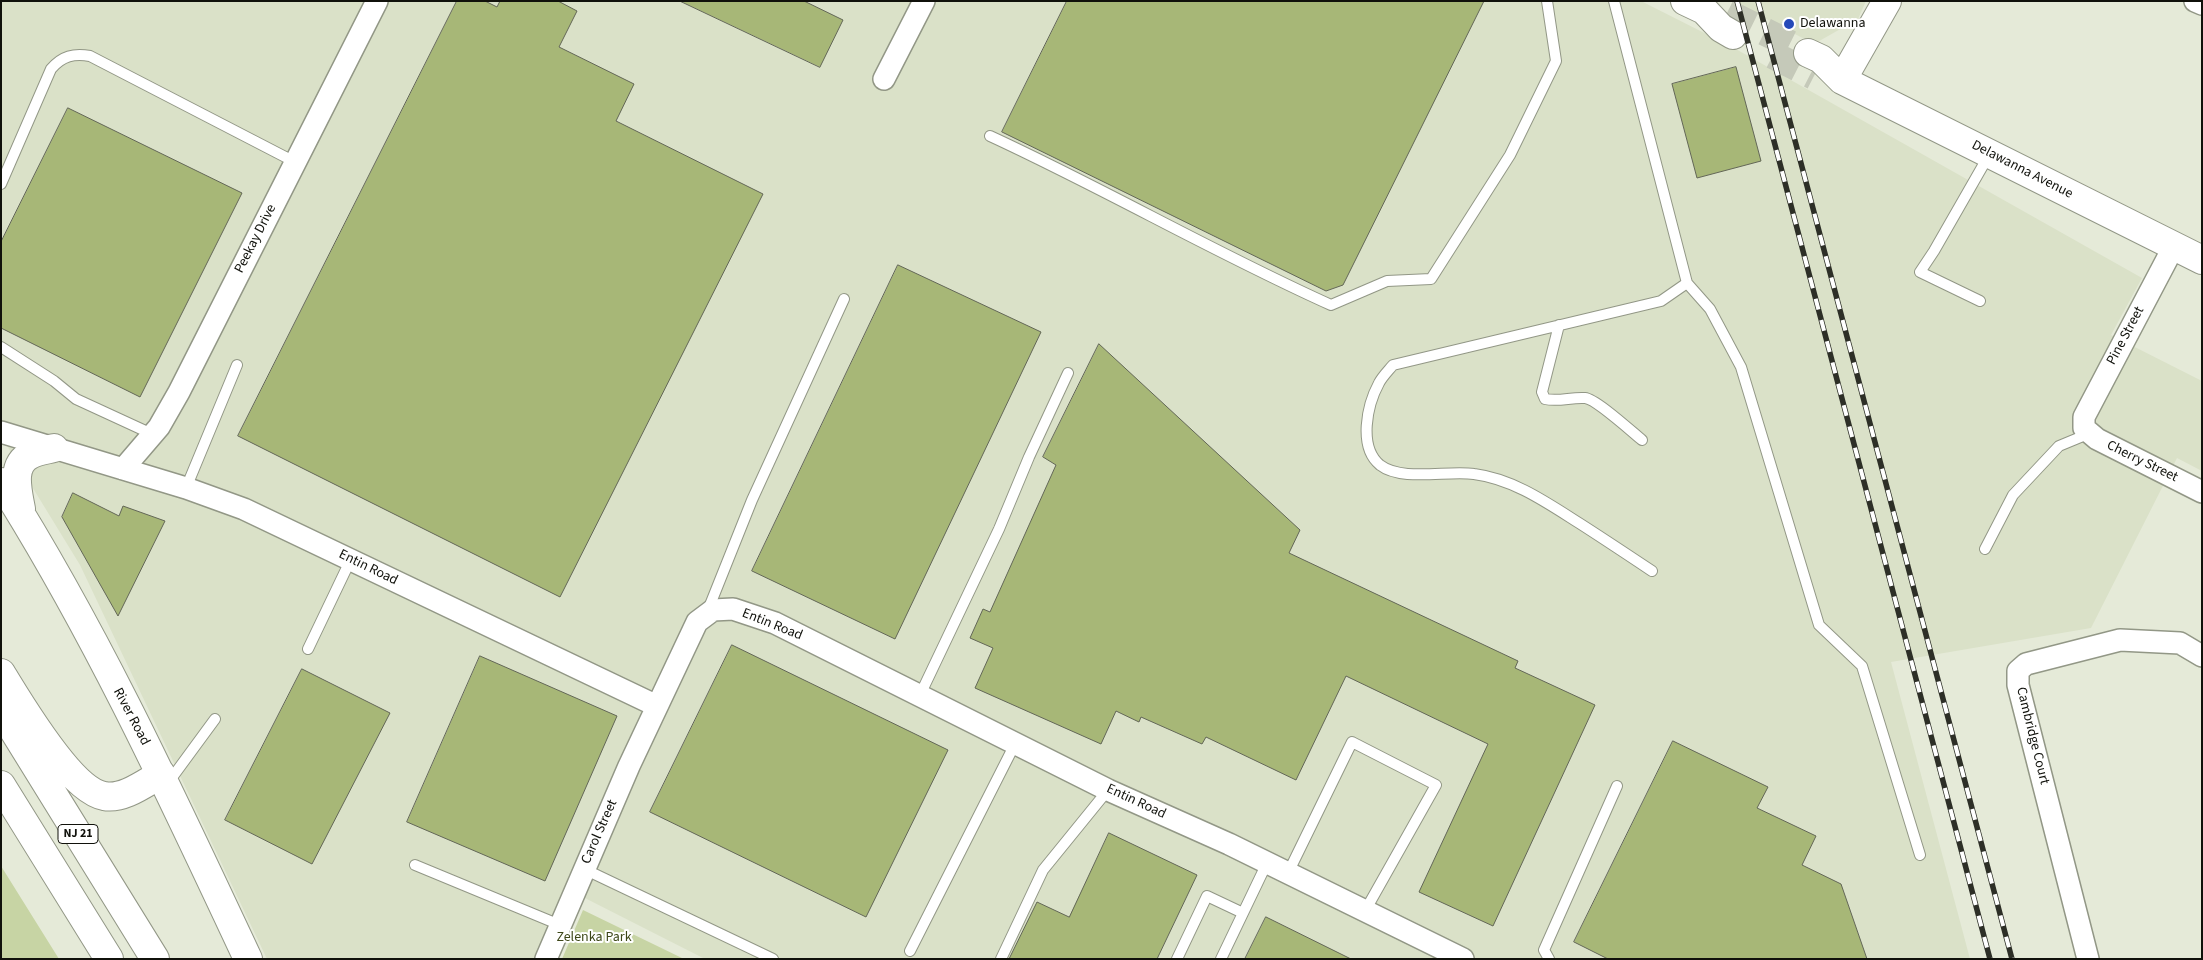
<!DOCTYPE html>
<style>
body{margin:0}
#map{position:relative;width:2203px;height:960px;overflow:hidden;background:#e5ead8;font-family:"Source Sans 3",sans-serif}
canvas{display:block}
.frame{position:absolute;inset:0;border:2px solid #10110b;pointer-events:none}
</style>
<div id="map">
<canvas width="2203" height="960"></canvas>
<div class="frame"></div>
</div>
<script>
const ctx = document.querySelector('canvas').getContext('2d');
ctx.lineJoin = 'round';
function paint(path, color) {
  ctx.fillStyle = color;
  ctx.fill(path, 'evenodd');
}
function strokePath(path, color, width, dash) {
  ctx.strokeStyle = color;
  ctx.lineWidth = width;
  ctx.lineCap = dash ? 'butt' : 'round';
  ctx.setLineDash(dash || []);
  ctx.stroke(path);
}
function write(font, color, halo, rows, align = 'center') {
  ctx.font = font + ' "Source Sans 3",sans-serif';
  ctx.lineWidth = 4;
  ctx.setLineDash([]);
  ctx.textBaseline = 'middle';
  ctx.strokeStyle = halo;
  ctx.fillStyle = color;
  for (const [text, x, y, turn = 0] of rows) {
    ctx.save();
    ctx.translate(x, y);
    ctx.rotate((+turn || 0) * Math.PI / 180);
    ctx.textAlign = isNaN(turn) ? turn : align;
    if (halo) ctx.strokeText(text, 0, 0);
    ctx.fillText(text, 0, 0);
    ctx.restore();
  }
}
paint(new Path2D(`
 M1,1H1641L1734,48L2142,278L2111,335L2202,381V471L2177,458L2091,628L1891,662L1970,959H705L575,893L539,959H267L80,565L1,436Z
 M1732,1H1866L1858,19L1814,44Z`), '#dae1c8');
paint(new Path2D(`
 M1,866L59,959H1Z
 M583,910L684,959H562Z`), '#c7d4a4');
const building = new Path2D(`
 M457,1H485L497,7L500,1H558L577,11L559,47L634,84L616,121L763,194L560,597L238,436Z
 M680,1H804L843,20L820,67Z
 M1067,1H1484L1343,285L1326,291L1002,132Z
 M1736,67L1761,161L1697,178L1672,84Z
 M68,108L242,193L140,397L1,328V242Z
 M898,265L1041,332L895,639L752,571Z
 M1099,344L1300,530L1289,553L1518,661L1515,668L1595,705L1493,926L1419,892L1488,744L1346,676L1296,780L1206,737L1202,744L1141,717L1139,722L1116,711L1101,744L975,688L993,648L970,638L983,609L990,612L1056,465L1043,457Z
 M73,493L119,516L123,506L165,521L118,616L62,517Z
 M732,645L948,750L866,917L650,812Z
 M480,656L617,716L545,881L407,822Z
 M302,669L390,713L312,864L225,820Z
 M1673,741L1768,787L1757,808L1816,836L1802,865L1841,884L1867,959H1608L1574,942Z
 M1109,833L1197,875L1157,959H1009L1037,902L1069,917Z
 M1266,917L1351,959H1245Z`);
paint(building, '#a7b777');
strokePath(building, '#636757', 1);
strokePath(new Path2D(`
 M1727,13L1808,53
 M1773,55L1814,76`), '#c5c9b9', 28, [28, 14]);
const lane = new Path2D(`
 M1614,1L1687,283L1661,301L1393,365C1388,371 1382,377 1379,383C1367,405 1358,447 1380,465C1402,482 1448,470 1474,474C1513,479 1546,502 1579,523C1604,539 1628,555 1652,571
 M990,136C1105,189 1215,253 1331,305L1387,281L1431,279L1510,155L1556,61L1547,1
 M1,184L51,69C62,56 74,53 90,56L295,162
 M1687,283L1710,309L1741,367L1819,625L1862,666L1920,855
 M1980,301L1920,272L1934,251L1989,155
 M1559,325L1542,392L1545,399C1559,402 1571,397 1585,398C1596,399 1631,431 1642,440
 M1,347L54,381L76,399L152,434
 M186,488L237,365
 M1985,549L2013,495L2059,446L2088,434
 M708,610L752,500L844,299
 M308,649L351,559
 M920,695L999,529L1029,457L1068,373
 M168,783L215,719
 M415,865L560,925
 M584,869L773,959
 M1288,873L1352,742L1436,785L1365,911
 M910,951L1016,742
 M1001,959L1043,870L1108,790
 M1177,959L1207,896L1243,913
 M1221,959L1267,863
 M1549,959L1544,950L1617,786`);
const street = new Path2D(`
 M2195,1L2202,4
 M884,79L924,1
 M2174,246L2084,417V428L2097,439L2202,492
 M1,432L186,488L244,509L657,706
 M123,469L159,427L179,392L377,1
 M546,959L629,766L697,622L713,610L733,609L775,623L1108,790L1229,844L1463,959
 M2088,959L2018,685V671L2026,664L2120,640L2180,643L2202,656`);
const secondary = new Path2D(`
 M1685,1L1704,10L1721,28L1733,35
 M1808,53L1821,59L1842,80L2202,260
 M1842,80L1887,1
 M1,482C97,634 172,797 248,959
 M21,509C18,492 10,465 30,455C37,451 46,450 54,448`);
const highway = new Path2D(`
 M1,673C19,702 70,790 104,796C123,800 145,783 161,774
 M1,710L155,959
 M1,785L109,959`);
strokePath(lane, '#929786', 12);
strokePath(street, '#929786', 24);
strokePath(secondary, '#929786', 30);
strokePath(highway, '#929786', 30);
strokePath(lane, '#fff', 10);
strokePath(street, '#fff', 21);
strokePath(secondary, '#fff', 28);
strokePath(highway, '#fff', 28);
const rail = new Path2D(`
 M1737,1L1990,959
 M1758,1L2012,959`);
strokePath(rail, '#2d2f27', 5.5);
strokePath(rail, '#fff', 4, [11]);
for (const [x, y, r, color] of [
 [1789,24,6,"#264ab9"]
]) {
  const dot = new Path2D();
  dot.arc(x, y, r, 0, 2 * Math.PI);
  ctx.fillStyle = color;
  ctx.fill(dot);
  strokePath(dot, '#fff', 2);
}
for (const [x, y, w] of [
 [78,834,40]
]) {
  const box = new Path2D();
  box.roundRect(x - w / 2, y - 9.5, w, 19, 4);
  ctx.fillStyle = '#fff';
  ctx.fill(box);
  strokePath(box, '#10110b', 1);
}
write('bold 12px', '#10110b', null, [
 ["NJ 21",78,834]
]);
write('14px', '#10110b', '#fff', [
 ["Delawanna",1800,24]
], 'left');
write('14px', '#10110b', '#fff', [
 ["Delawanna Avenue",2022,170,27],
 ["Peekay Drive",256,239,-63],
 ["Pine Street",2126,336,-62],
 ["Cherry Street",2142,462,26],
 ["Entin Road",368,568,26],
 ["Entin Road",772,625,22],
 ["River Road",131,717,62],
 ["Cambridge Court",2032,736,76],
 ["Entin Road",1136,802,25],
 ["Carol Street",600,832,-66]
]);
write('14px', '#3d4718', '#fff', [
 ["Zelenka Park",594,938]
]);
</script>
